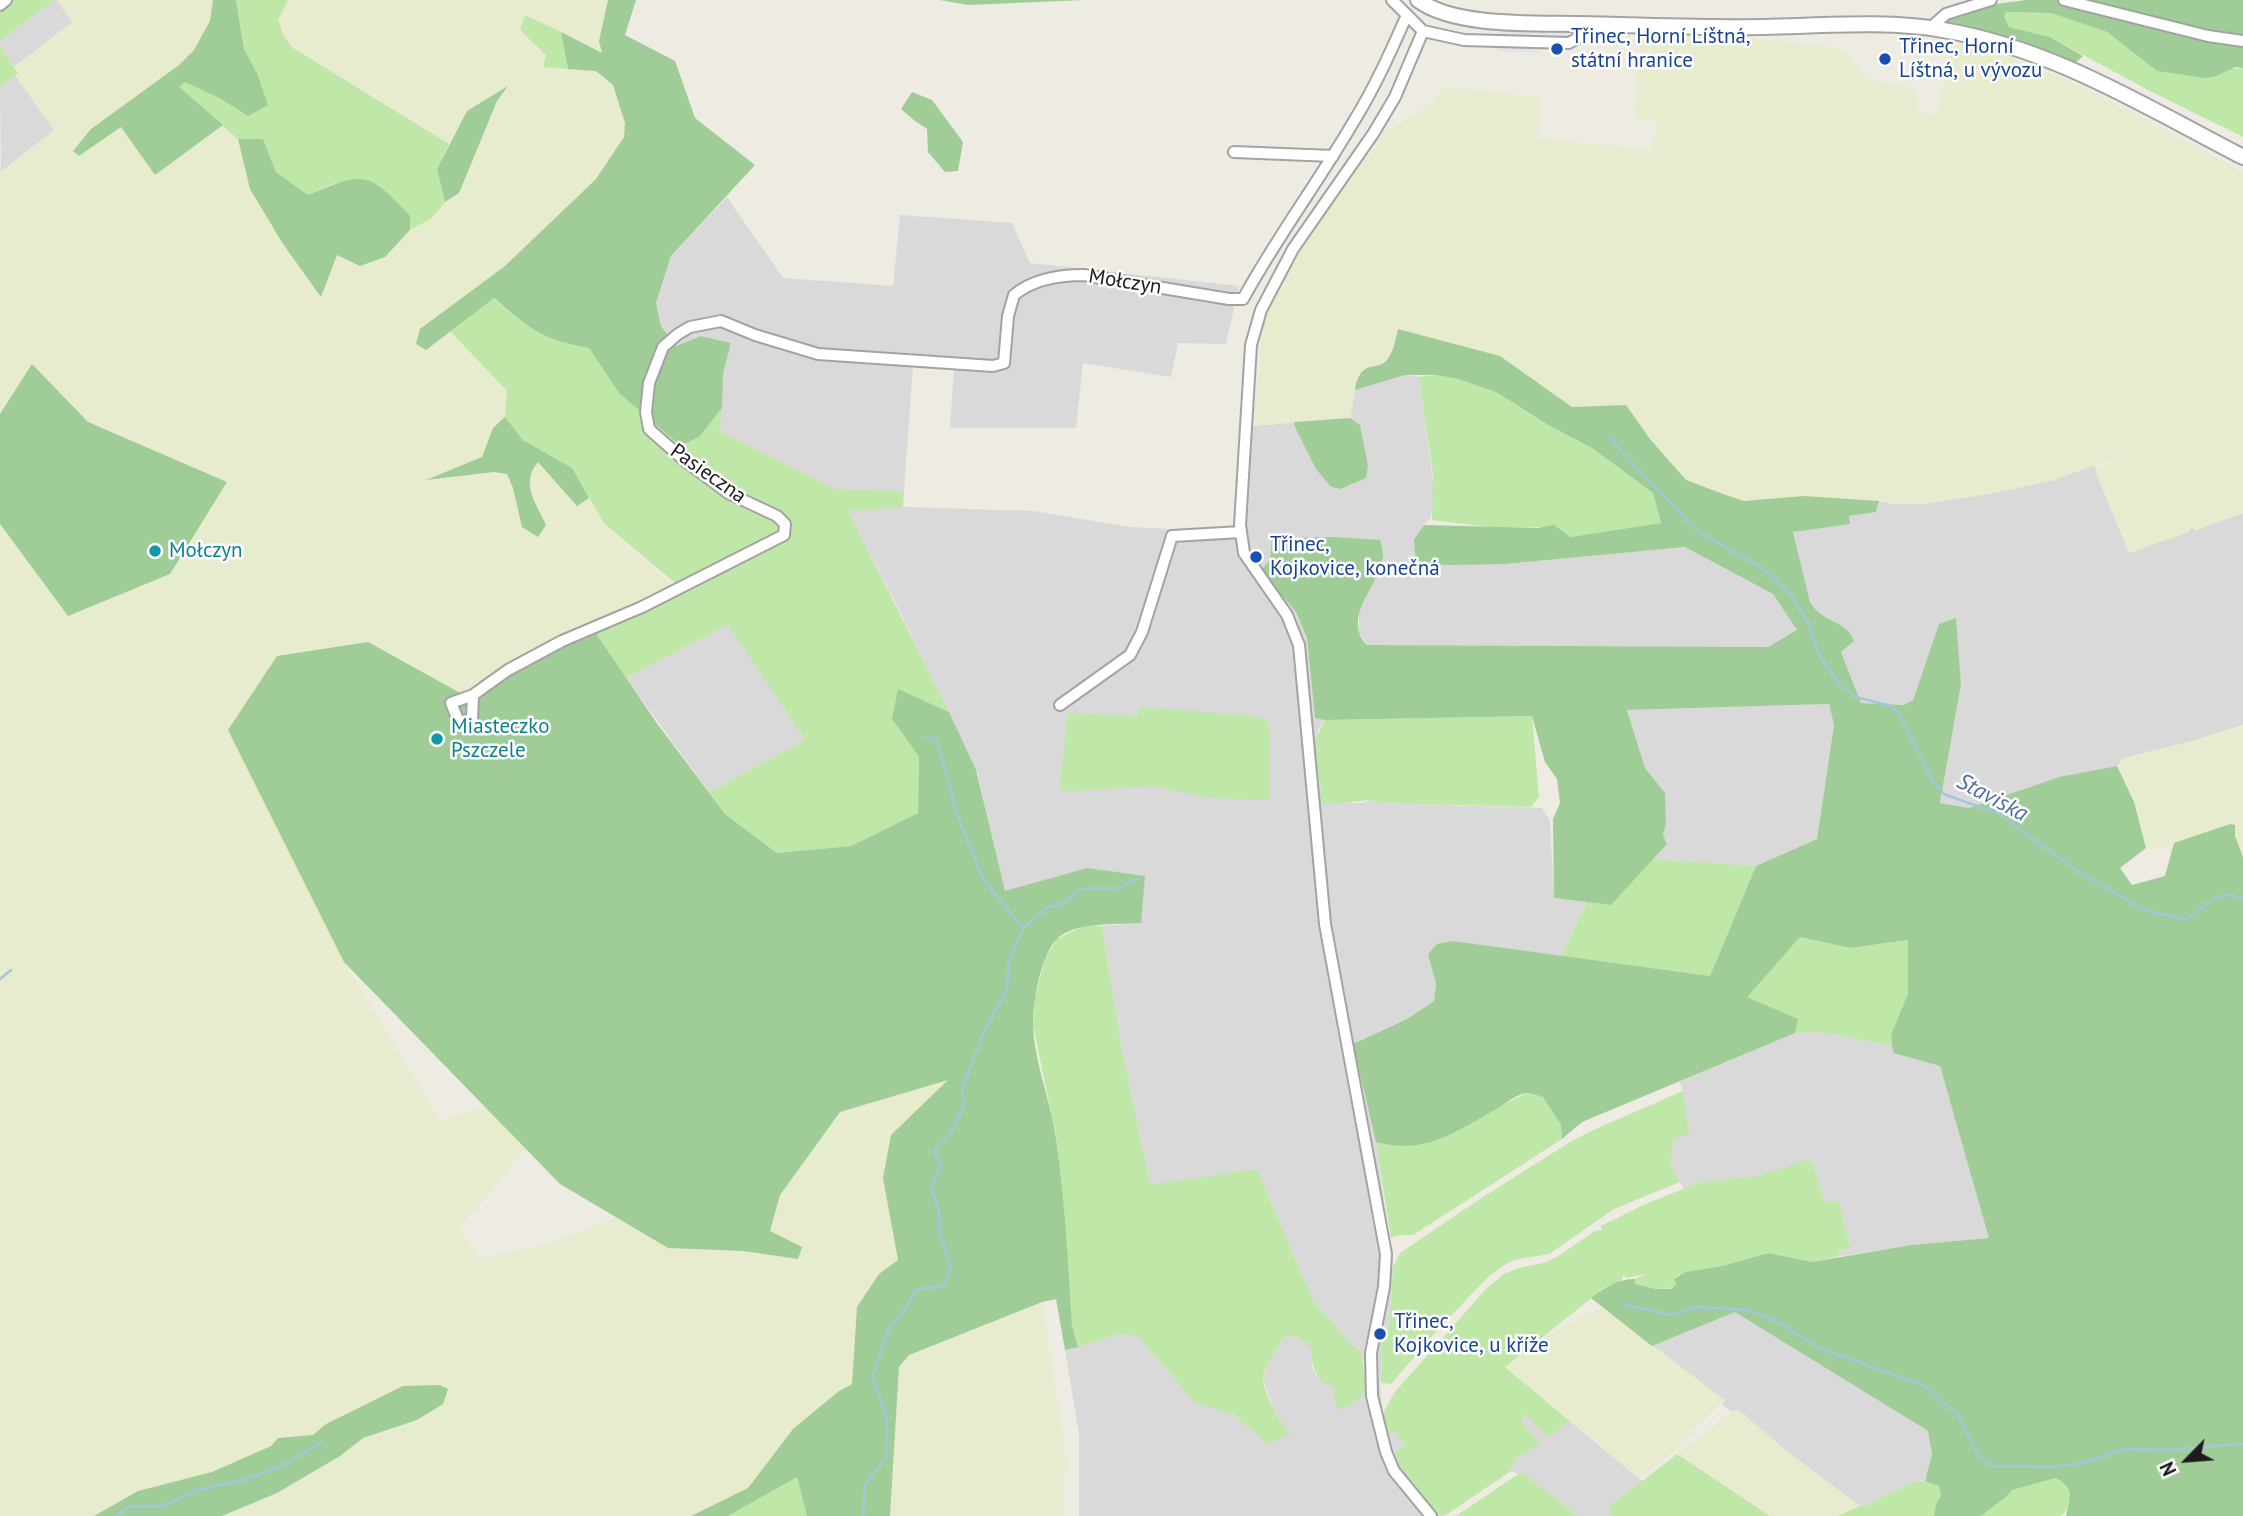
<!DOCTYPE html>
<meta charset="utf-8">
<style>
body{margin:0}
#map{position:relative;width:2243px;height:1516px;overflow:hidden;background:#edebe2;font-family:"PT Sans",sans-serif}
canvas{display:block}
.north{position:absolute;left:2152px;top:1425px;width:70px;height:70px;-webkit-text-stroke:5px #fff;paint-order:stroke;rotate:245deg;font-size:19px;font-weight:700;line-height:28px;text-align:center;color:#1c1c1c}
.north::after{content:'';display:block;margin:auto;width:24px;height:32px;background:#1c1c1c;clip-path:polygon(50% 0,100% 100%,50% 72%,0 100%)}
</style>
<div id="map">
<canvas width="2243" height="1516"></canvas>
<div class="north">N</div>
</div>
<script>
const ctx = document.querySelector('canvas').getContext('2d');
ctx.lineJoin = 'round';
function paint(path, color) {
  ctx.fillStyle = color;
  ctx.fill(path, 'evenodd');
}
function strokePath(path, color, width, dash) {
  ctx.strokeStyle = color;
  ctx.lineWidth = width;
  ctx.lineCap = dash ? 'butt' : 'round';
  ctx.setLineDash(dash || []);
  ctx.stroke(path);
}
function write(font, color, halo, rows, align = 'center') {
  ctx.font = font + ' "PT Sans",sans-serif';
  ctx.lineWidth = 5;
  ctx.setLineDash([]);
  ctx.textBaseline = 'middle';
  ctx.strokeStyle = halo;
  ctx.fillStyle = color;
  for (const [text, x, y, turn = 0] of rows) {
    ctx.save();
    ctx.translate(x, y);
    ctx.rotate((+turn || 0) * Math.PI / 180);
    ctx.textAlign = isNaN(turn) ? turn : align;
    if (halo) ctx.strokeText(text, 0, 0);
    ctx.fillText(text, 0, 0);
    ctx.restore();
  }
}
paint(new Path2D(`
 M54,0H57L73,22L14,67L0,46V41Z
 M15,75L54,130L1,173L0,87Z
 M727,197L783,278L893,286L900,215L1012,223L1030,263L1239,286L1226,344L1178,343L1171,377L1083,363L1076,428H950L954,368L913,365L904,491L835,489L719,431L723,374L731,343L701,336L676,346L661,326L656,303L671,256Z
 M1405,375L1421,377L1419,379L1434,488L1431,518L1424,525L1505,564L1685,547L1773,594L1798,630L1768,647L1367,645L1359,632V611L1383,558L1272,539L1270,559L1261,572L1296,612L1307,638L1315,717L1325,720L1318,730L1316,774L1321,784L1318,799L1321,803H1362L1371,800H1377L1379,803L1542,808L1550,821L1554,898L1587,902L1561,956L1453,941L1437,944L1428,954L1436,984L1434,1001L1407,1019L1353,1044L1376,1142L1393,1267L1390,1320L1384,1334L1382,1375L1380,1380L1382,1416L1406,1444L1395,1453L1400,1469L1438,1514L1446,1516H1079V1434L1065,1350L1118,1334L1138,1336L1194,1402L1228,1412L1240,1420L1286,1431L1276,1415L1263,1380L1269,1360L1286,1335L1298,1337L1311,1347L1312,1367L1317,1377L1330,1385L1335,1391L1359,1399L1366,1390L1363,1360L1358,1348L1351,1344L1314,1302L1257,1169L1150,1186L1121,1045L1102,926L1140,923L1087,868L1005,892L996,862L978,774L900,612L845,505L1033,511L1130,527L1231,532L1238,517L1245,427L1295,422L1294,426L1331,487L1341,489L1354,484L1360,425L1350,418L1355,390Z
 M2094,465L2129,553L2189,530L2191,526L2196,530L2243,513V725L2192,741L2123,758L2117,766L2059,777L1969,808L1940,803L1961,684L1956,619L1939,624L1913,700L1904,705L1861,703L1841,652L1854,641L1837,623L1821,616L1814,610L1810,602L1792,531L1850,524L1849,516L1876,512L1879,501L1893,504H1923L1988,494L2054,480Z
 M728,625L805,740L709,792L626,678Z
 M1829,704L1834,725L1817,839L1756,866L1653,859L1666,844L1663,835L1666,824L1665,793L1645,768L1627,710Z
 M1822,1032L1892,1046L1893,1053L1940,1066L1990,1238L1911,1245L1836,1257L1841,1250L1850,1246L1839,1202L1825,1203L1813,1164L1807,1161L1757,1176L1700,1182L1684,1189L1671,1165L1673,1138L1683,1091L1680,1081L1795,1033Z
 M1735,1311L1928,1431L1932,1454L1925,1481L1912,1482L1863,1507L1860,1506L1784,1449L1738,1410L1732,1412L1722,1405L1724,1403L1652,1346Z
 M1526,1414L1563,1425L1572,1423L1642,1481L1607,1508L1613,1516H1578L1523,1473L1518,1474L1511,1471L1516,1459L1526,1452L1519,1421Z`), '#dad9d9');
paint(new Path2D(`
 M57,0H213L210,21L194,50L179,65L91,128L79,156L121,127L156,174L223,125L238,139L250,189L283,244L321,296L338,254L385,257L410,230L432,218L445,202L459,193L478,142L497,101L507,88L467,111L449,144L293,48L284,36L278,20L288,0H608L599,41L602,53L525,15L520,30L546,55L544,67L596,71L613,85L625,124L624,137L596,179L505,266L420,329L426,350L450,331L507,391L505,417L493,428L482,457L429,479L494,472L507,474L513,488L522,527L546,525L529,485V472L539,461L576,505L589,498L605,524L671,584L642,603L472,693L462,694L436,682L228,730L344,962L441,1122L483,1105L525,1149L459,1229L479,1258L538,1247L617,1218L668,1248L743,1251L802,1247L770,1232L780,1195L841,1112L949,1079L883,1178L898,1260L879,1274L857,1307L852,1384L839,1391L793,1429L748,1488L691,1516H222L277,1493L340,1456L363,1438L417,1420L443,1404L404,1386L326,1424L313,1435L278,1438L271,1446L212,1472L138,1491L94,1516H0V524L68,616L226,481L88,422L32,364L0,414V172L54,130L15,75L18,73L14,67L72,22Z
 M1641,36L1750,38L1833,47L1844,52L1868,79L1910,87L1917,94L1918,110L1927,116L1937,113L1952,51L1956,46L1965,44L1983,48L2022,61L2091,91L2243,172V513L2195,530L2191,526L2189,532L2129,553L2095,471L2128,453L2054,480L1988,494L1923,504H1893L1879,501L1804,496L1744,501L1686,480L1650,439L1630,410L1622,405L1614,408L1572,407L1500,356L1399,329L1389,358L1383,363L1364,368L1359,373L1350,418L1253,426L1264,320L1276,288L1289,261L1367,156L1376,148L1385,132L1433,103L1445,87L1539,97L1537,138L1652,150L1658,121L1634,118Z
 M2243,725V857L2235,836L2236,829L2235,825L2230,824L2153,850L2146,848L2145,837L2117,766L2123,758L2192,741Z
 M1042,1302L1066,1457L1063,1516H890L899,1367L909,1355Z
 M1603,1308L1725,1400L1695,1427L1685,1442L1644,1475L1638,1477L1505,1367L1543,1339L1583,1316Z
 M1738,1409L1784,1449L1860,1506L1838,1516H1770L1677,1454L1732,1412Z`), '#e6eccd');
paint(new Path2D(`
 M0,0H54L0,41Z
 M236,0H288L278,20L284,36L293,48L449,144L437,169L445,202L432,218L410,230V216L335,183L308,195L276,172L263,139H238L178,87L185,82L219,98L248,116L257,73L244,49Z
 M2006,12L2051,13L2107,32L2157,71L2216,76L2230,69L2243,68V137L2148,90L2050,37L2009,27L2004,16Z
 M525,15L561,32L568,69L543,67L546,55L520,30Z
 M0,46L18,73L0,87Z
 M493,298C530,329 540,340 589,348L619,393L700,436L722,408L719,431L835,489L904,491L903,507L848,511L949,712L899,690L892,719L919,757L918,813L851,846L777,853L725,814L709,792L805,740L728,625L626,678L593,629L675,583L605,524L571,468L523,440L505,417L507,391L450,331Z
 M1435,375L1458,379L1496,392L1550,426L1592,448L1653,493L1661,523L1570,537L1551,527L1497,528L1432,520L1433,474L1419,379L1421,377Z
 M1139,707L1254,716L1266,720L1270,727V800L1209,798L1154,786L1071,791L1059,790L1068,713L1138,716Z
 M1532,716L1539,797L1531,807L1379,803L1377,800C1359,799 1338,807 1319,802L1321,784L1316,774L1313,744L1325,720Z
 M1653,859L1756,866L1710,976L1561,956L1587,902L1611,905Z
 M1086,925L1102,926L1121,1045L1150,1185L1257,1169L1314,1302L1351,1344L1361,1351L1366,1390L1359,1399L1339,1410L1334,1398L1335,1391L1330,1385L1324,1384C1314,1373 1311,1362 1311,1347L1298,1337L1286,1335C1280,1342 1263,1370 1263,1379C1263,1391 1281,1426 1290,1434L1268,1444L1234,1415L1194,1402L1138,1336L1118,1334L1078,1347L1072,1326L1056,1136L1033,1025L1035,999L1045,959L1057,939Z
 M1800,937L1850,948L1909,940L1908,995L1891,1035L1892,1046L1822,1032L1795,1033L1797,1019L1746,997Z
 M1683,1091L1689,1134L1673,1139L1671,1165L1680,1182L1614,1209L1549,1254L1514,1260L1501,1267L1489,1276L1439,1328L1391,1384L1382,1383L1380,1380L1382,1375V1362L1380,1357L1384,1334L1390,1320L1393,1267L1400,1253L1480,1199L1570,1142L1591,1131Z
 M1528,1093L1543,1097L1561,1125L1562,1139L1413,1235H1400L1391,1238L1376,1142C1439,1160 1475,1113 1528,1093Z
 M1807,1160L1813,1164L1825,1202L1839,1201L1850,1247L1841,1250L1836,1257L1812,1262L1767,1253L1718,1267L1677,1276L1674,1286L1665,1290L1635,1284V1279L1646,1274L1626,1278L1624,1275L1621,1281L1604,1288L1505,1367L1572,1423L1563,1425L1548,1438L1525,1414L1520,1421L1540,1443L1516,1459L1511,1471L1446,1515H1438L1400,1469L1395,1453L1406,1444L1398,1438L1395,1431L1389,1433L1386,1430L1382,1416L1394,1393L1486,1289L1504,1274L1519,1268L1547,1262L1560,1255L1595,1231L1602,1230L1601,1226L1641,1206L1700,1182L1757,1176Z
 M1677,1454L1770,1516H1613L1607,1508Z
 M1523,1473L1578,1516H1456L1518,1474Z
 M797,1477L807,1516H728Z
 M2056,1478C2071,1488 2076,1502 2061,1516H1981L2006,1497L2012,1490Z
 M1931,1481L1939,1486L1941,1495L1936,1504L1934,1516H1838L1860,1506L1863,1507L1912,1482Z`), '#bfe7a8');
paint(new Path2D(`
 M213,0H236L244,49L257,73L268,105L248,116L219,98L185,82L179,87L223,125L155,175L121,127L79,156L73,151L91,129L179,65L194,50L210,21Z
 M608,0H636L625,35L675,61L695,118L755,165L671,256L656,303L661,326L676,346L701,336L731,343L723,374L722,408L700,436L681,446L619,393L589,348C541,340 530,329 494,298L426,350L416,344L420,329L505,266L596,179L624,137L625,123L613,85L596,71L568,69L561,32L602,53L599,41Z
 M940,0H1084L968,5Z
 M2026,0H2243V68L2236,67L2216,76L2206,78L2157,71L2107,32L2051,13L2006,12L2004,16L2009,27L2050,37L2083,56L2076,62L1991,34L1951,25L1947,21C1957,6 2008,3 2026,0Z
 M508,86L497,101L459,193L445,202L437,169L467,111Z
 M912,92L932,100L963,142L958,171L945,172L928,152L927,129L915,121L901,109Z
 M238,139H263L276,172L308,195C365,171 368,171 410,216V230L385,257L360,266L337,255L321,297L283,244L250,189Z
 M1398,329L1500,356L1572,407L1626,405L1650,439L1686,480L1726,495L1744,501L1804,496L1879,501L1876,512L1849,516L1850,524L1793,532L1810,602C1822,623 1848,621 1854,641L1841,652L1861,703L1904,705L1913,700L1939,624L1956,618L1961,684L1940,803L1969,808L2059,777L2117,766L2134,802L2146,848L2120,868L2132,885L2165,876L2174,843L2230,824L2235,825V836L2243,857V1516H2066C2070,1497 2075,1490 2056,1478L2012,1490L2006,1497L1981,1516H1934L1936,1504L1941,1495L1939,1486L1925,1481L1932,1454L1928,1431L1735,1312L1652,1346L1591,1298C1605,1287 1618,1279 1635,1279V1284L1657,1289H1671L1676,1284L1674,1279L1686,1272L1718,1267L1768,1253L1812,1262L1911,1245L1989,1238L1940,1066L1893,1053L1891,1035L1908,994V940L1850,948L1800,937L1747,997L1798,1019L1795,1033L1582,1122L1562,1139L1561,1125L1543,1097C1538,1096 1532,1093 1527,1093C1517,1094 1506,1103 1498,1108C1457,1131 1425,1156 1376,1142L1353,1044L1407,1019L1434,1001L1436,984L1428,954L1437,944L1453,941L1710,976L1756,866L1817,839L1834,725L1829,704L1627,710L1645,768L1665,793L1666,824L1663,835L1667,844L1611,905L1554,898L1553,819L1560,803L1557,779L1545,762L1532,716L1325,720L1315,718L1307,638L1296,612L1261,571L1270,559L1272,538L1334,537L1380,540C1381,545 1383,551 1383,556C1382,583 1340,616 1367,645L1768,647L1797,630L1773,594L1685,547L1505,564L1448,565L1416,562L1414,540L1424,525L1537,528L1554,525L1570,537L1661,523L1653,493L1592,448L1550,426L1496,392L1458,379L1435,375H1405L1355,390C1361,355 1378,375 1389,357C1394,350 1396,337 1398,329Z
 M32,364L88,422L227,482L170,574L68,616L0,524V414Z
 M505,417L523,440L572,468L589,498L577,506L538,462C520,483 536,503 546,525L538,537L522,527L513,488L507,474L494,472L426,480L482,457L493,428Z
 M1350,418L1360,425L1368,466L1366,478L1341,489L1331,487L1316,469L1294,425L1295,422Z
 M593,629L656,722L725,814L777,853L851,846L918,813L919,757L892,719L898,689L949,712L976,770L1005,891L1087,868L1145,876L1141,923C1115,925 1078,921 1058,938C1041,953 1033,1002 1033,1024C1034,1063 1051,1101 1056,1139C1065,1201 1068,1264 1072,1326L1078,1347L1065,1350L1056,1299L1042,1302L909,1355L899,1367L890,1516H807L797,1477L728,1516H691L748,1488L793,1429L839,1391L852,1384L857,1307L879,1274L898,1260L883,1178L891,1135L948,1080L840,1112L780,1195L770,1231L802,1247L798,1259L743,1251L668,1248L560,1184L344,962L228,730L277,656L368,642L462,694Z
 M440,1385L448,1389L443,1404L417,1420L363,1438L340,1456L277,1493L222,1516H94L138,1491L212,1472L271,1446L278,1438L313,1435L326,1424L403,1386Z`), '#a0cc97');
paint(new Path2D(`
 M1498,31L1572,33L1569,40L1497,38Z
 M1494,44L1539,46V53L1494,51Z`), '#e4e4e4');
strokePath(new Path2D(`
 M1609,438L1697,531L1759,566L1790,593L1809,624L1819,655L1841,687L1856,697L1891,706L1898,712L1933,781L1944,794L1999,814L2080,873L2143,909L2184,920C2207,908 2214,887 2243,898
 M1024,927L1048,907L1061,905L1081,889L1119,888L1138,878
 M0,979L11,970
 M1623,1304L1669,1315L1699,1307L1747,1310L1782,1324L1819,1348L1923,1385L1958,1415L1979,1456L1992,1466L2051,1467L2085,1463L2124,1449L2171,1450L2243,1444
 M115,1516L131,1506H161L198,1490L244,1480L285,1465L321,1442
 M863,1516L865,1484L886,1459L887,1419L873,1376L889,1328L907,1307L915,1290L943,1286L951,1269L940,1235L939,1211L931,1188L941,1164L934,1151L950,1134L964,1106L962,1090L982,1036L1007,989L1009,961L1023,928L983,879L958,816L937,741L925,736`), '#a3c7db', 2.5);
const minor = new Path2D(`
 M1392,0L1423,31L1464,40L1569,43L1578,38L1585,24
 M2064,0L2208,36L2243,41
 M0,5L6,0
 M1930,28L1946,14L1991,0
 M1423,31L1395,97L1373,134L1293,249L1261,310L1251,345L1240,525L1244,553L1287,615L1299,645L1325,924L1386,1254L1384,1287L1371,1353L1372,1396L1386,1452L1394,1471L1431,1516
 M1234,152L1333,156
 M473,695L472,720L459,722L451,703L473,695L508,670L562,641L642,607L784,535L785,524L777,516L728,493L684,460L649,429L646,412L649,383L663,347L678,334L690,327L721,321L755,335L818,354L993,366L1004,363L1008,316L1014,295C1033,279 1060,275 1084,275L1229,299H1243C1277,237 1319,181 1354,121C1375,87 1391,51 1407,15
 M1060,705L1130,655L1142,632L1172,536L1241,532`);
const tertiary = new Path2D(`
 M1418,0C1454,27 1534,23 1578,24C1639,25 1701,28 1763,27C1821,26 1886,20 1943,30C2052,48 2146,107 2243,157`);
strokePath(minor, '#a3a3a3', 14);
strokePath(tertiary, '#a3a3a3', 18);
strokePath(minor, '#fff', 10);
strokePath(tertiary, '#fff', 14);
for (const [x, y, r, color] of [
 [1557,49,7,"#1a4fb4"],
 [1885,59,7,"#1a4fb4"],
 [155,551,7,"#0f9aa8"],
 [1256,557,7,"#1a4fb4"],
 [437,739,7,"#0f9aa8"],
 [1380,1334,7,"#1a4fb4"]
]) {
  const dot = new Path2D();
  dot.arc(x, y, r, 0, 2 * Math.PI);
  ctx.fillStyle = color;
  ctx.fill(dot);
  strokePath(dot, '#fff', 2.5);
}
write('21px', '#164399', '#fff', [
 ["Třinec, Horní Líštná,",1571,37],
 ["státní hranice",1571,61],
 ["Třinec, Horní",1899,47],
 ["Líštná, u vývozu",1899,71],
 ["Třinec,",1270,545],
 ["Kojkovice, konečná",1270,569],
 ["Třinec,",1394,1322],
 ["Kojkovice, u kříže",1394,1346]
], 'left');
write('21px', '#1c1c1c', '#fff', [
 ["Mołczyn",1125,282,9],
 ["Pasieczna",708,474,35]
]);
write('21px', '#0d838f', '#fff', [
 ["Mołczyn",169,551],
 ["Miasteczko",451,727],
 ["Pszczele",451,751]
], 'left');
write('italic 23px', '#4b6ea9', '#fff', [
 ["Staviska",1992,798,28]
]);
</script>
